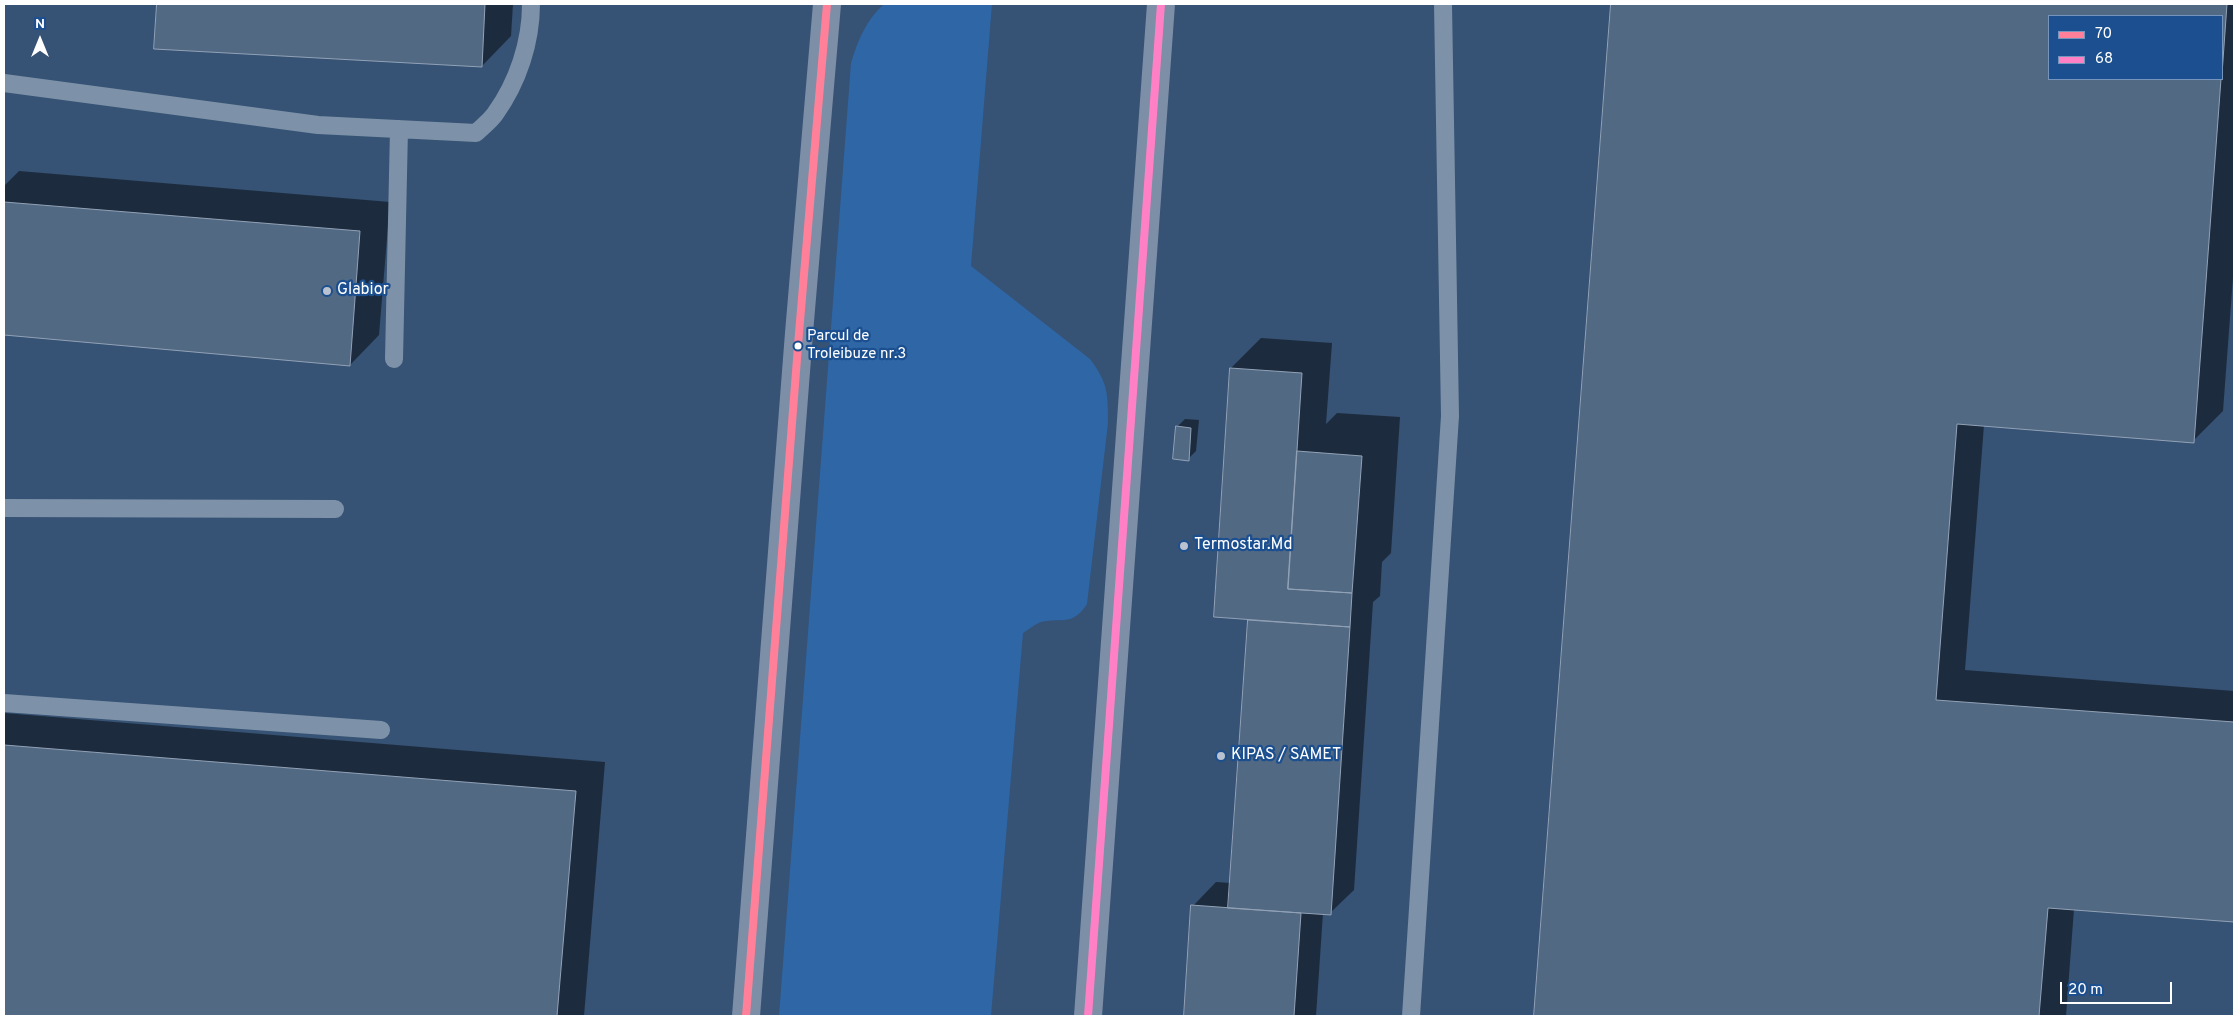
<!DOCTYPE html>
<style>
body{margin:0}
#map{position:relative;width:2238px;height:1020px;overflow:hidden;background:#365274;font-family:Overpass,sans-serif}
canvas{display:block}
.frame{position:absolute;inset:0;border:5px solid #fff;pointer-events:none}
.legend{position:absolute;left:2048px;top:15px;width:175px;height:65px;box-sizing:border-box;background:#1b4f8f;border:1px solid #7695bc;margin:0;padding:6px 9px;list-style:none;font-size:15px;color:#fff}
.legend li{display:flex;align-items:center;gap:10px;height:25px}
.legend b{width:25px;border:1px solid #7695bc}
.north{position:absolute;left:15px;top:15px;width:50px;height:50px;-webkit-text-stroke:4px #1b4f8f;paint-order:stroke;rotate:0deg;font-size:14px;font-weight:700;line-height:20px;text-align:center;color:#fff}
.north::after{content:'';display:block;margin:auto;width:18px;height:22px;background:#fff;clip-path:polygon(50% 0,100% 100%,50% 72%,0 100%)}
.scale{position:absolute;left:2060px;top:982px;width:112px;height:22px;box-sizing:border-box;border:2px solid #fff;border-top:0;padding-left:6px;font-size:15px;line-height:18px;white-space:nowrap;color:#fff;-webkit-text-stroke:4px #1b4f8f;paint-order:stroke}
</style>
<div id="map">
<canvas width="2238" height="1020"></canvas>
<div class="frame"></div>
<ul class="legend">
<li><b style="height:6px;background:#ff8098"></b>70</li>
<li><b style="height:6px;background:#ff80c5"></b>68</li>
</ul>
<div class="north">N</div>
<div class="scale">20 m</div>
</div>
<script>
const ctx = document.querySelector('canvas').getContext('2d');
ctx.lineJoin = 'round';
function paint(path, color) {
  ctx.fillStyle = color;
  ctx.fill(path, 'evenodd');
}
function strokePath(path, color, width, dash) {
  ctx.strokeStyle = color;
  ctx.lineWidth = width;
  ctx.lineCap = dash ? 'butt' : 'round';
  ctx.setLineDash(dash || []);
  ctx.stroke(path);
}
function write(font, color, halo, rows, align = 'center') {
  ctx.font = font + ' Overpass,sans-serif';
  ctx.lineWidth = 4.5;
  ctx.setLineDash([]);
  ctx.textBaseline = 'middle';
  ctx.strokeStyle = halo;
  ctx.fillStyle = color;
  for (const [text, x, y, turn = 0] of rows) {
    ctx.save();
    ctx.translate(x, y);
    ctx.rotate((+turn || 0) * Math.PI / 180);
    ctx.textAlign = isNaN(turn) ? turn : align;
    if (halo) ctx.strokeText(text, 0, 0);
    ctx.fillText(text, 0, 0);
    ctx.restore();
  }
}
paint(new Path2D(`
 M884,4H992L971,266L1090,359C1108,383 1108,393 1108,423L1087,604C1072,627 1062,617 1041,622C1035,624 1028,630 1023,633L991,1016H779L851,63C858,40 866,20 884,4Z`), '#2f66a5');
paint(new Path2D(`
 M158,4H513L511,36L482,66L156,48Z
 M1612,4H2234V264L2223,411L2193,441L1984,425L1965,670L2234,691V921L2074,909L2066,1016H1535ZM2049,16H2222V79H2049Z
 M19,171L390,202L379,335L350,365L4,334V186Z
 M1261,338L1332,343L1326,424L1337,413L1400,417L1391,553L1382,562L1380,596L1373,602L1354,890L1330,913H1323L1316,1016H1185L1193,906L1216,882L1231,883L1249,620L1251,619L1231,368Z
 M1185,419L1199,420L1196,451L1188,459L1177,427Z
 M4,713L605,762L584,1016H4Z`), '#0007');
const building = new Path2D(`
 M157,4H485L482,67L154,49Z
 M1611,4H2227L2222,74V16H2049V79H2221L2194,443L1957,424L1936,700L2234,722V922L2048,908L2039,1016H1534Z
 M4,202L360,231L350,366L4,335Z
 M1230,368L1302,373L1288,589L1352,593L1350,627L1214,617Z
 M1176,426L1191,428L1189,461L1173,459Z
 M1297,451L1362,456L1352,593L1288,589Z
 M1248,620L1350,627L1331,915L1228,908Z
 M4,745L576,791L557,1016H4Z
 M1191,905L1301,913L1294,1016H1184Z`);
paint(building, '#526984');
strokePath(building, '#92a2b6', 1);
strokePath(new Path2D(`
 M4,83L318,125L476,133C482,127 490,121 495,114C518,82 531,42 531,4
 M394,359L399,129
 M4,508L335,509
 M4,703L381,730
 M1411,1016L1450,416L1443,4`), '#7d92a8', 18);
strokePath(new Path2D(`
 M746,1016L799,333L827,4
 M1088,1016L1161,4`), '#7d8ea7', 28);
strokePath(new Path2D(`
 M746,1016L799,333L827,4`), '#ff8098', 8);
strokePath(new Path2D(`
 M1088,1016L1161,4`), '#ff80c5', 8);
for (const [x, y, r, color] of [
 [327,291,5,"#b9c2ce"],
 [798,346,4.5,"#fff"],
 [1184,546,5,"#b9c2ce"],
 [1221,756,5,"#b9c2ce"]
]) {
  const dot = new Path2D();
  dot.arc(x, y, r, 0, 2 * Math.PI);
  ctx.fillStyle = color;
  ctx.fill(dot);
  strokePath(dot, '#1b4f8f', 2);
}
write('15px', '#fff', '#1b4f8f', [
 ["Parcul de",807,337],
 ["Troleibuze nr.3",807,355]
], 'left');
write('16px', '#fff', '#1b4f8f', [
 ["Glabior",337,291],
 ["Termostar.Md",1194,546],
 ["KIPAS / SAMET",1231,756]
], 'left');
</script>
